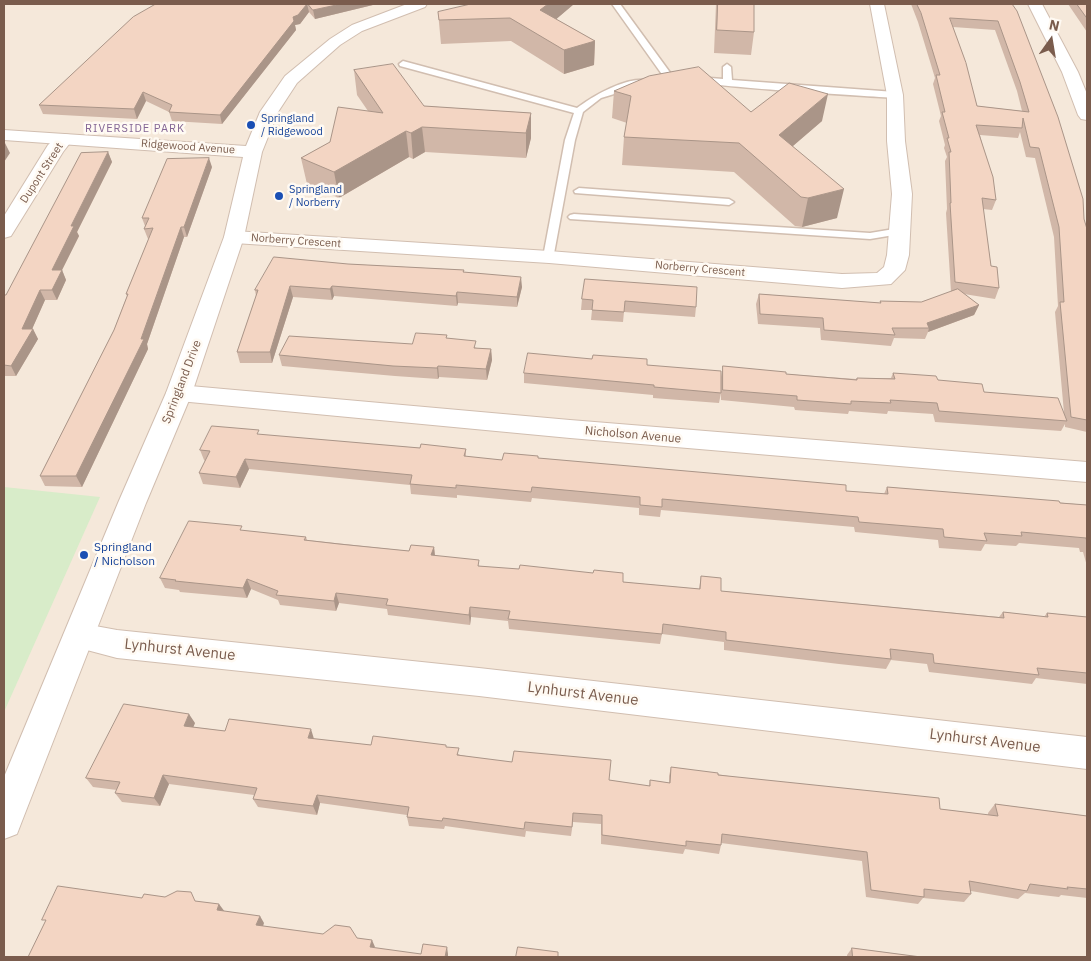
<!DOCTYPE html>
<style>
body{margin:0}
#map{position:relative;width:1091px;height:961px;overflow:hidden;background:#fdf6ec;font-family:"IBM Plex Sans",sans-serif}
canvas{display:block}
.frame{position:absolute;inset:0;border:5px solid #7a5c4d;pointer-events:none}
.north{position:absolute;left:1026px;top:15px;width:50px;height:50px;-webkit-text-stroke:4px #fffaf3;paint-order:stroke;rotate:13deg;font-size:14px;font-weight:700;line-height:20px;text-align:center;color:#7a5c4d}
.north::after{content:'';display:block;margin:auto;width:18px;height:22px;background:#7a5c4d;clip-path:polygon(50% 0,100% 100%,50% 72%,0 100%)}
</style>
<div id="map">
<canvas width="1091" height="961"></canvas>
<div class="frame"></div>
<div class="north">N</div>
</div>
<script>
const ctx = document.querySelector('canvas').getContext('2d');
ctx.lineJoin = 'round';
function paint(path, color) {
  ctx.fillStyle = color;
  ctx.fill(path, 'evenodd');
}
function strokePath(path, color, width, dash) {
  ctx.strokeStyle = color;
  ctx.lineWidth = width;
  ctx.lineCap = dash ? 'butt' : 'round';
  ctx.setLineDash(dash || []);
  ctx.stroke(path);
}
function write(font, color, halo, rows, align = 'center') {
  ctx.font = font + ' "IBM Plex Sans",sans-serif';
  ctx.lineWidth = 5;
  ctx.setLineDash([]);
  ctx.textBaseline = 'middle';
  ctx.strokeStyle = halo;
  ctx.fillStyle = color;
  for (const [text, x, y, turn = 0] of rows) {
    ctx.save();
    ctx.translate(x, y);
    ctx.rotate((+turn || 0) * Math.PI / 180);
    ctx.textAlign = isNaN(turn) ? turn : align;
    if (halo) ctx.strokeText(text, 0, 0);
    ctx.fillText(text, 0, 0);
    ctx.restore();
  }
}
paint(new Path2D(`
 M4,4H1087V957H4Z`), '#f5e8da');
paint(new Path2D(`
 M4,487L100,497L4,712Z`), '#d8ecc9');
const service = new Path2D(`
 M612,4H620L674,78L672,80H666Z
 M403,61L577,108C594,95 626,77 647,80V84L601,98L583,112L575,140L553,259L549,261L543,257L565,140L574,113L400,66L399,64Z
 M727,64L731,67L732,80L895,92L900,95L895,98C870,96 701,87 692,80L697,77L723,79V67Z
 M579,188L729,199L734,202L729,205L575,193L574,191Z
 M574,214L870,233L900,228L906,231L900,234L870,239L570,219L568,217L570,215Z`);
const minor = new Path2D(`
 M870,4H884L903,95L905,141L912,194L909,255L905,270L891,284L842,288L549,263L234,243L227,241L224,237L227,233L234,231L549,251L842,274L877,273L884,267L887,255L892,194L887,141V95Z
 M1028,4H1042L1078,72L1087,94V120L1081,119L1078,115L1062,72Z
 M64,134L70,135L73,139L63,152L11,236L4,238V216L48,145L58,135Z
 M179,385L570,420L1087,462V482L570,438L179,401L170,399L166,393L170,387Z
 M79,623L117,630L479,668L1087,737V769L479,696L117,658L68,645L63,636L68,627Z`);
const tertiary = new Path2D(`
 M407,4H427L425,7L362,31L340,45L297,83L278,112L262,152L244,237L192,393L146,503L22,821L17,834L4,839V777L118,503L166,393L224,237L243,157L4,140V130L246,146L260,112L285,76L330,39L352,25Z`);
strokePath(service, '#d1beb0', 3);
strokePath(minor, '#d1beb0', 2);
strokePath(tertiary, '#d1beb0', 2);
paint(service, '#fff');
paint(minor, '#fff');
paint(tertiary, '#fff');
paint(new Path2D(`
 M156,4H377L315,19L309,12L300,24L295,25L296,30L222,124L172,121L169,112L146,101L137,119L43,114L39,105Z
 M574,4L556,19L595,41L594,65L564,74L511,41L441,44L438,12Z
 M716,4H754V32L751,55L714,53Z
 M911,4H1012L1087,229V432L1065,427V424L1061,431L935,422L933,414L888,411L887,414L849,411L848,414L795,410L794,407L721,400V379V393L719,403L653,398V395L524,383V373L647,365L721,377L723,366L786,374L856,379L857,378H891L893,373L938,380L984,392L1064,413L1055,312L1058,306L1054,237L1035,158L1026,157L1020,132L1018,138L980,135L996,200L992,210L983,209L991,266L999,288L995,299L964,294L979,305L974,315L928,332L925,339L894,338L891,346L821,340L820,328L758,324L756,304L759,294L880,303V301L921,302L951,292L946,213L947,209L945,161L947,157L944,148L945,145L939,121L941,116L933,84L935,78L918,22ZM953,27L995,30L1017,91L1022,111L977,106Z
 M1068,4H1087V32Z
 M354,70L424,106L531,113V138L526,158L425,152L413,159L409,157L339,198L307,184L301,158L330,142L368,111L357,95Z
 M614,91L751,112L822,121L793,146L837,218L802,227L795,226L734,172L622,165L624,137L627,123L612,118Z
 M108,152L112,162L77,232L79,236L62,270L66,280L57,300H45L32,329H33L38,339L16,376H4V295H6Z
 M212,167L187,237H184L147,344L148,349L82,487L45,486L40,476L114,330L127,296L126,294L149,239H148L144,229L145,226L142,218Z
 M348,264L464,270V272L522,287L517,307L458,303L457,306L334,296L332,300L293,297L272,363H240L237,352L256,296L255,290Z
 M585,279L696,307L695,317L624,312L623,322L591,320L592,310H581L582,299Z
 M447,338L477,348L491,349L492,360L487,380L439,377L438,379L395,376L282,366L279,355L412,344Z
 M260,435L420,448L466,449V457L502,460L538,456V458L846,491L884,494L887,487L1087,505V566L1083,552H1080L1079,548L1019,543L1016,546L985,544L981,551L939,548L938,540L855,532L854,527L661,510L660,517L639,515V508L532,498L531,502L457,495V498L411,494L410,485L249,469L240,488L203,484L199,473L205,461L204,460L200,450Z
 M244,531L306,537L307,540L409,551L434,547L435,555L480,566L623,582L699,589L701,576L721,591L999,617L1003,612L1044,617L1047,613L1087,617V684L1036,678L1032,684L929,672L927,664L891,660L886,669L839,664L724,650V642L662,634L660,644L509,629L508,621L471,617L470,625L388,615L387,609L339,603L336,611L280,605L278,600L251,589L247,598L180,592L179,590L165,588L160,578Z
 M195,723L193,727L225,731L314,739L371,745L447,747L460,755L609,780L649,786L650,780L669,783V776L671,767L940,809L988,815V813L995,804L1087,816V898L1061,895L1059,897L1025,893L1018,899L971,891V894L964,902L923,898L918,904L866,897L862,861L721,843V845L719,854L685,849L683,854L601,844V824L573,822L571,836L526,831L525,837L445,826L444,829L409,826L407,817V815L320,803L317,815L258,807L253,799L254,795L169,784L160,806L122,802L115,793L117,790L93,787L86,778Z
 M852,948L921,957H847V955Z`), '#d1b7a8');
paint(new Path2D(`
 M307,4L309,12L300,24L295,25L296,30L222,124L220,115L293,17Z
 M341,4H377L315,19L313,10Z
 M548,4H574L540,33V10Z
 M595,41L594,65L564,74V50Z
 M143,92L146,101L137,119L134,109Z
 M828,94L822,121L773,163L779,135Z
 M531,113V138L526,158V133Z
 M422,127L425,152L413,159L411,133Z
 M406,131L409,157L339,198L334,172Z
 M5,143L10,153L4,162V146Z
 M108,152L112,162L77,232L79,236L62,270L66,280L57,300L52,290V270L71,226Z
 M209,158L212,167L187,237L184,227Z
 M844,189L837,218L802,227L808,198Z
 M181,227L184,237L147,344L148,349L82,487L76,476L141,339Z
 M521,277L522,287L517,307V297Z
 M290,286L293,297L272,363L270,352Z
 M332,286L334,296L332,300L330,289Z
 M40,290L45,300L29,336L33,329L38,339L16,376L11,366L22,329Z
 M457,292L458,303L457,306L456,296Z
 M979,305L974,315L928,332L929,328L927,323Z
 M491,349L492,360L487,380L486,369Z
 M438,366L439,377L438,379L437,368Z
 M245,459L249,469L240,488L236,477Z
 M434,547L435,557L431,555Z
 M247,579L251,589L247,598L243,588Z
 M336,593L339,603L336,611L334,601Z
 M470,607L471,617L470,625L469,615Z
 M189,714L195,723L190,735L184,726Z
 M311,729L314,739L312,747L308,738Z
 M163,775L169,784L160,806L154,798Z
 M317,795L320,803L317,815L313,806Z
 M219,904L225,912L217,910Z
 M260,916L264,923L261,933L256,925Z
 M372,940L375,947H370Z
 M447,947L448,954V957H445Z`), '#aa9588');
const building = new Path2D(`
 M156,4H307L298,15L293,17L294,21L220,115L169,112L172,105L143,92L134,109L39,105L133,17Z
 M308,4H341L313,10Z
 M471,4H548L540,10L595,41L564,50L510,18L439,20L438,12Z
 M718,4H754V32L717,30Z
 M917,4H1012L1017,11L1058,117L1083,199L1084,219L1087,229V420L1071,417L1060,302H1064L1059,227L1039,148L1030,147L1023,118L1022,128L976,125L993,177L996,200L982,198L991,266L997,267L999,288L955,282L950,203H951L949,152H951L947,138H949L942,112H945L936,75H940L921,13ZM950,18L998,21L1020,82L1029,112L977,106L966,63Z
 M1077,4H1087V18Z
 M393,64L424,106L531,113L526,133L422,127L411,133L406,131L334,172L301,158L330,142L338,107L383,113L354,70Z
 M699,67L751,112L789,83L828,94L779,135L844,189L808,198L801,197L739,143L624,137L631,96L614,91L649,76Z
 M108,152L71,226H74L52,270H62L52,290H40L22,329H33L11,366L4,365V295H6L81,153Z
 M209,158L184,227H181L141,339H144L76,476H40L114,330L128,294H126L153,228L144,229L149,218H142L167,159Z
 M274,257L348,264L464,270L463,272L521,277L517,297L457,292L456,296L332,286L330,289L290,286L270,352H237L258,290H255Z
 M585,279L697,287L696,307L625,301L624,312L592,310L593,300L582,299Z
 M958,289L979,305L927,323L929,328H892L895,335L824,330L823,318L760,314L759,294L881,303L880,301L921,302Z
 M416,333L447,335L446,338L476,341L474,348L491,349L486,369L438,366L437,368L393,366L279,355L289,336L412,344Z
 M528,353L592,359L593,355L647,359V365L721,371V393L654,387V385L524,373Z
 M723,366L786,372V374L857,380V378L895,379L893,373L936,376L938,380L982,384L984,392L1058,398L1067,421L939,411L937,403L890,400L891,403L851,401V404L797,400V396L723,390Z
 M212,426L259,430L257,434L420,448L421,444L466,449L464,456L502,460L504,453L538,456V458L846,485V491L888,494L887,487L1059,501L1060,503L1087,505V542L1086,538L1021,532L1022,536L984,533L987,541L944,537L943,529L859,522L858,517L662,499V507L640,505V497L532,487L531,492L456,485V488L410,484L412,475L245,459L236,477L199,473L210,451L200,450Z
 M189,521L242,526L240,530L306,537L304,540L339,544L409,551L411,545L434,547L431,555L479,560L478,566L519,569L520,565L593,573L594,570L623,573V582L700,589L701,576L721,578V591L1004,618L1003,612L1048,617L1047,613L1087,617V673L1037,668L1039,675L934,663L933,654L890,649L891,659L844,654L726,640V632L663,624L662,634L508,619L510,611L470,607L469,615L386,605L388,599L336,593L334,601L276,595L278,591L247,579L243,588L175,581L176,580L160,578Z
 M124,704L189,714L184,726L225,731L229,719L311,729L308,738L371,745L373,736L446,745V747L459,748L457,755L512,762L514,751L611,760L609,780L650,786V780L670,783L671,767L718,773V775L939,798L940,809L998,816L995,804L1087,816V889L1067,887L1068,889L1030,884L1027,891L969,881L971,894L924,889V897L871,890L867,852L722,834L721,845L686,841V846L602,835V815L573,813L572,827L525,822L524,829L443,818L442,821L407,817L409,807L317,795L313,806L253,799L257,788L163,775L154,798L115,793L120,782L86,778Z
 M58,886L142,898L144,894L165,897L177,891L191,892L195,901L219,904L217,910L260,916L256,925L323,934L335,925L350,927L357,938L372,940L370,947L421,954L423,944L447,947L445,957H447H28L46,920H42Z
 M518,947L558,952V957H516Z
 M852,948L921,957H853Z`);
paint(building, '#f3d5c3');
strokePath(building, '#aa9588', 1);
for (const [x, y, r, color] of [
 [251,125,5,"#1a4fb4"],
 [279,196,5,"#1a4fb4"],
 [84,555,5,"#1a4fb4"]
]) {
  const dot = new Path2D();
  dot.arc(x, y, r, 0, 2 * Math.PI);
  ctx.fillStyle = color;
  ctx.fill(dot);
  strokePath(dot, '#fffaf3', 2);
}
write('11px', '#164399', '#fffaf3', [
 ["Springland",261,119],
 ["/ Ridgewood",261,132],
 ["Springland",289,190],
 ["/ Norberry",289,203]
], 'left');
ctx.letterSpacing = '1px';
write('11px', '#846695', '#fffaf3', [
 ["RIVERSIDE PARK",135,129]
]);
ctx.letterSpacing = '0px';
write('11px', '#7a5c4d', '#fffaf3', [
 ["Ridgewood Avenue",188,147,4],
 ["Dupont Street",42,173,-57],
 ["Norberry Crescent",296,241,4],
 ["Norberry Crescent",700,269,5]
]);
write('12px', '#7a5c4d', '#fffaf3', [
 ["Springland Drive",182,382,-69],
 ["Nicholson Avenue",633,435,5]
]);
write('12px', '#164399', '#fffaf3', [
 ["Springland",94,548],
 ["/ Nicholson",94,562]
], 'left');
write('15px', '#7a5c4d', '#fffaf3', [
 ["Lynhurst Avenue",180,650,6],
 ["Lynhurst Avenue",583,694,7],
 ["Lynhurst Avenue",985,741,7]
]);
</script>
